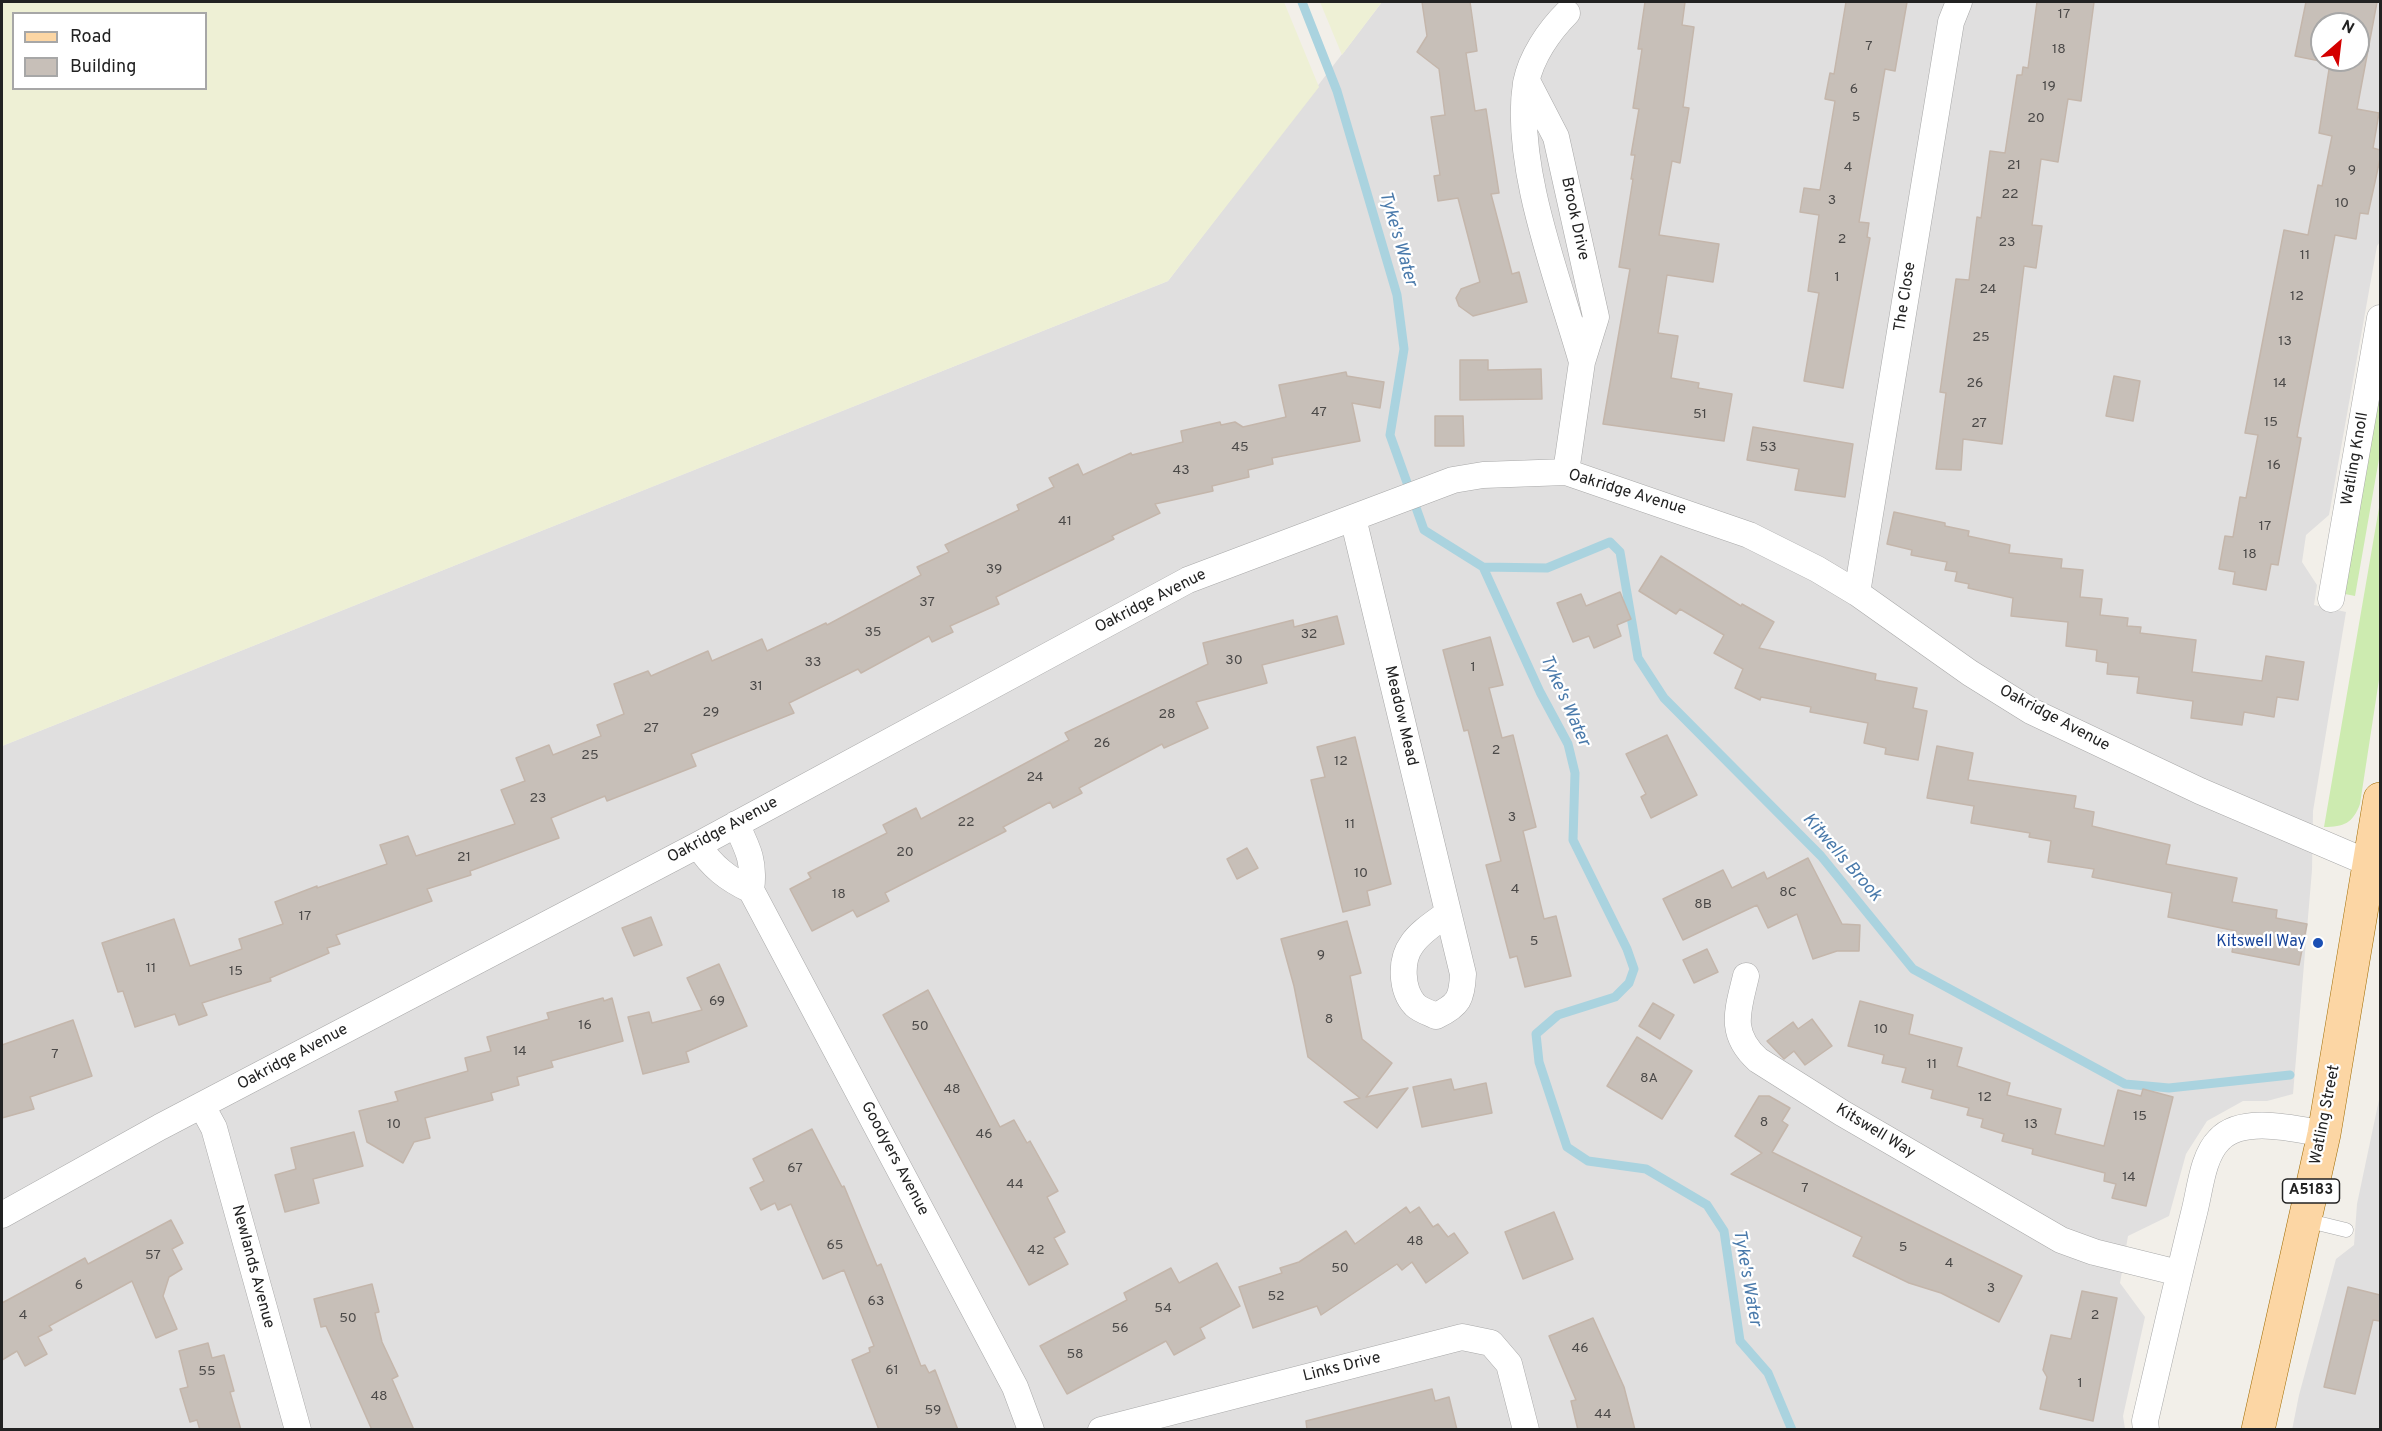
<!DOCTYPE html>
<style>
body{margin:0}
#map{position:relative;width:2382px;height:1431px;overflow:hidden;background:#f2efe9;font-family:Overpass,sans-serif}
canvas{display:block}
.frame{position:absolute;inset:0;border:3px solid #222;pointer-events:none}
.legend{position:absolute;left:12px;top:12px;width:195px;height:78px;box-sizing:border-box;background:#fff;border:2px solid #a7a7a7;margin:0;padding:8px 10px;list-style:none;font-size:18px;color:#222}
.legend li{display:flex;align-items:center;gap:12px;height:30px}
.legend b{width:30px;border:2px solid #a7a7a7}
.north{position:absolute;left:2310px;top:12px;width:60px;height:60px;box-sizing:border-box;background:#fff;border:2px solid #a7a7a7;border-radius:50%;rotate:28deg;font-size:16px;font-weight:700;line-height:24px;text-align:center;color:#222}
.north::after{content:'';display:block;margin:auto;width:21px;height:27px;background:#d40000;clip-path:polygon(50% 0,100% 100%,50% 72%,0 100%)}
</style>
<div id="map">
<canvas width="2382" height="1431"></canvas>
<div class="frame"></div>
<ul class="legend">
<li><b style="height:8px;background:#fcd6a4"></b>Road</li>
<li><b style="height:16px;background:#c7bfb8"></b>Building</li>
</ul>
<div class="north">N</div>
</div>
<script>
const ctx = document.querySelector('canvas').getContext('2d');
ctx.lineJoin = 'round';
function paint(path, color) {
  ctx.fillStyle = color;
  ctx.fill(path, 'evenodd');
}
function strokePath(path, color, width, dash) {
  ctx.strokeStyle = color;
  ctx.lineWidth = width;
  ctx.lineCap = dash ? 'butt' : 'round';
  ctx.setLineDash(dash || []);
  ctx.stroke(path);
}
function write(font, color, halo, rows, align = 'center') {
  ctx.font = font + ' Overpass,sans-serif';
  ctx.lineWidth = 4.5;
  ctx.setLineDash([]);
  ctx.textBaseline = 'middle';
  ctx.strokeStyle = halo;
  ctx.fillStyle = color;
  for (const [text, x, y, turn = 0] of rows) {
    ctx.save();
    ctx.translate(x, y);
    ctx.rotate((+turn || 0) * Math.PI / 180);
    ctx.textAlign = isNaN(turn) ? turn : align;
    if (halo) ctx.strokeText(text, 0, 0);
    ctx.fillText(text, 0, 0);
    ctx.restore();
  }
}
paint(new Path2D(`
 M1382,2H2380V242L2377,246L2329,515L2306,535L2302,562L2317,585L2314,605L2346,612L2313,811L2312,870L2293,1094L2267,1101H2243L2207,1121L2186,1154L2169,1216L2128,1236L2120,1283L2145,1317L2123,1416L2125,1429L2,1430V746L1168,281ZM2322,24H2358V60H2322Z
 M2380,1095V1429L2292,1430L2299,1395L2336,1259L2354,1245L2357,1204Z`), '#e0dfdf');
paint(new Path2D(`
 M2,2H1284L1319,87L1168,281L2,746ZM14,14H206V88H14Z
 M1320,2H1382L1342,55Z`), '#eef0d5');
paint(new Path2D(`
 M2380,389V453L2355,596L2345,594Z
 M2380,502V673L2360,804C2353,823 2344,827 2324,827Z`), '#cdebb0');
strokePath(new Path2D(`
 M1302,2L1337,91L1397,295L1404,349L1390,435L1424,530L1483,567L1540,692L1568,744L1575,773L1573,840L1627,949L1634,969L1629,983L1615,997L1558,1015L1536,1034L1539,1062L1567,1147L1588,1161L1646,1169L1707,1205L1724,1231L1740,1341L1768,1373L1792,1430
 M1483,567L1547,568L1610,542L1620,552L1638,658L1664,698L1821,856L1913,969L2125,1084L2169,1088L2290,1075`), '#aad3df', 9);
const building = new Path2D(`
 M1422,2H1470L1477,51L1466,53L1475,111L1486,109L1499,193L1491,194L1512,274L1519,272L1527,302L1473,316L1459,306L1456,298L1461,289L1480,282L1458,198L1438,201L1434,176L1440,175L1431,117L1445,115L1439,69L1417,52L1427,36Z
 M1645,2H1685L1682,25L1694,27L1683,107L1689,108L1685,132L1680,163L1672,161L1659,235L1719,244L1713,282L1667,275L1658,333L1678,336L1671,378L1699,383L1698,388L1732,394L1724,441L1603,424L1630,269L1619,267L1633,179H1631L1635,155H1631L1639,109L1633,108L1642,49H1638Z
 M1846,2H1907L1895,71L1885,69L1870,156L1859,222L1869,223L1867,237L1870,238L1843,388L1804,381L1819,293L1808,291L1819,215L1800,212L1804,188L1820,190L1835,101L1825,99L1830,73L1834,74Z
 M2037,2H2094L2081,101L2068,99L2058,162L2041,159L2032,225L2042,226L2036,268L2024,266L2002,444L1963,439L1961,470L1936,469L1946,393L1940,392L1956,279L1969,280L1977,217L1981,218L1990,151L2005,153L2017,75H2022L2023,67L2028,68Z
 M2306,2H2377L2357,109L2379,113L2373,148L2380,150V159L2368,214L2360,213L2356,239L2335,235L2297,437L2301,438L2278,565L2271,564L2266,590L2233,584L2235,572L2219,569L2225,536L2233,537L2240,497L2246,498L2258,435L2245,433L2284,230L2308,235L2318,185L2322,186L2332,136L2319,133L2330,63L2295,56ZM2322,24H2358V60H2322Z
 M1460,360H1488V370L1541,369L1542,399L1460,400Z
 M1346,372L1347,376L1384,382L1380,408L1352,403L1360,441L1272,458L1273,464L1248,470L1249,477L1212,486L1213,491L1155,504L1160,513L1112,536L1114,539L996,597L999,604L950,626L953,632L932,642L929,636L861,673L858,669L789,703L794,713L691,754L696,766L607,801L605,796L551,818L559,838L470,871L471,875L427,889L432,901L336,935L340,944L327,948L329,953L270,978L271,981L202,1003L207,1015L179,1025L175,1014L135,1027L123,991L118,992L102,943L174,919L190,966L242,949L239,939L283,924L275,902L317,886V888L387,864L380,845L408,836L416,856L515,824L501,790L525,781L516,758L549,745L553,755L601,736L597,725L624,714L614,684L648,671L651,676L708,651L712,661L762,639L767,651L826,623L827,625L921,575L917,567L949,552L945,545L1019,510L1017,505L1054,487L1049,478L1078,464L1083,475L1131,453L1132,455L1183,442L1181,431L1220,422L1221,425L1235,422L1243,427L1286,417L1279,385Z
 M2114,376L2140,381L2133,421L2106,416Z
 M1435,416H1463L1464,446H1435Z
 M1753,427L1853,444L1845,497L1795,490L1799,469L1747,460Z
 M1894,512L1945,523V526L1969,531L1968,536L2010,545L2009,553L2062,559L2061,568L2083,570L2080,597L2102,599L2100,615L2128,618L2127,626L2141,627L2140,633L2196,640L2192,672L2262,681L2266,656L2304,662L2298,700L2277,697L2274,717L2244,712L2242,725L2191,718L2193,701L2137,693L2139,677L2107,674L2108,663L2096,661L2097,650L2066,646L2068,622L2011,616L2013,598L1968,588L1969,584L1955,581L1957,572L1945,570L1947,562L1911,555L1912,550L1887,544Z
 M1661,556L1741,606L1742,604L1774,622L1759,648L1876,674L1875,680L1917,688L1913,708L1927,711L1918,760L1885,754L1886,748L1864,743L1868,723L1810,712L1811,707L1761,697L1760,700L1735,688L1743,669L1714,653L1724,635L1680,609L1676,614L1639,591Z
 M1620,592L1631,619L1617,625L1621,636L1594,648L1589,636L1573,642L1557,603L1581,594L1586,606Z
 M1337,616L1344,644L1262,665L1267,683L1196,702L1208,728L1164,748L1162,744L1079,788L1082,793L1053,808L1050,802L1003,827L1006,831L885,893L889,901L857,917L853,910L812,931L790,889L811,878L808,873L887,833L883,825L916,808L921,819L1069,740L1065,733L1208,664L1203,643L1293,620L1294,627Z
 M1490,637L1503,685L1489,688L1502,738L1513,735L1536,827L1523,831L1544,919L1556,916L1571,976L1525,987L1517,956L1510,958L1486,865L1501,861L1468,730L1464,731L1443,650Z
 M1667,735L1697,795L1651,818L1641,797L1646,794L1626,754Z
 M1355,737L1391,884L1367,891L1370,905L1343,912L1311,780L1325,777L1317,747Z
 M1937,746L1973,753L1968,780L2076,796L2074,808L2094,812L2092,826L2170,845L2166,864L2237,878L2232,902L2277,910L2276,918L2307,924L2299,965L2232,952L2236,931L2168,917L2172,893L2092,877L2094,869L2048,862L2051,841L2029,837L2030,833L1971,823L1974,806L1927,798Z
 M1247,848L1258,868L1237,879L1227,859Z
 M1808,858L1842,924L1860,925L1859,951H1837L1813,959L1797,914L1768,928L1757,905L1683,940L1663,899L1723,870L1732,888L1764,872L1767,879Z
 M651,917L662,945L634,956L622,928Z
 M1347,921L1361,973L1350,976L1362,1039L1392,1063L1366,1097L1408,1088L1377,1128L1344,1102L1360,1098L1308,1057L1294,986L1281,939Z
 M1707,949L1718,972L1694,983L1683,960Z
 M719,964L747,1026L686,1052L689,1062L643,1074L628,1017L649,1012L652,1023L702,1010L687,978Z
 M928,990L1000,1127L1014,1120L1027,1143L1030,1141L1058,1191L1047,1197L1065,1232L1054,1238L1068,1264L1029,1285L883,1015Z
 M603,998L604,1001L612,998L623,1041L551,1061L553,1067L517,1077L519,1085L491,1093L493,1100L425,1118L430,1138L414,1142L403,1163L367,1142L359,1111L398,1101L395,1092L468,1071L465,1058L491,1051L487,1037L549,1019L547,1013Z
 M1860,1001L1913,1015L1909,1034L1962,1048L1957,1066L2010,1083L2007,1095L2061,1109L2055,1134L2104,1146L2118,1090L2141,1096L2143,1089L2173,1097L2146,1206L2112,1198L2116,1184L2104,1181L2105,1173L2032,1154L2033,1149L2002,1141L2004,1134L1981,1127L1983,1119L1967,1115L1969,1108L1931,1098L1933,1090L1902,1082L1906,1068L1882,1063L1884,1055L1848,1046Z
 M1653,1003L1674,1015L1660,1039L1639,1026Z
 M1812,1019L1832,1046L1805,1065L1794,1051L1784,1059L1767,1041L1793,1022L1798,1029Z
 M73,1020L92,1076L30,1097L34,1109L2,1118V1045Z
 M1637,1037L1692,1071L1662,1119L1607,1086Z
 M1451,1079L1454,1090L1486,1083L1492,1113L1422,1127L1413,1087Z
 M1759,1096H1769L1790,1108L1782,1121L1788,1125L1772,1152L2022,1276L1999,1322L1941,1293L1909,1283L1853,1256L1862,1237L1731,1174L1762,1153L1735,1136Z
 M812,1129L842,1187L844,1186L877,1266L881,1264L921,1366L925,1365L929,1373L935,1370L958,1430H879L852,1360L870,1352L869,1348L874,1346L844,1270L823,1279L791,1204L778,1210L775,1203L761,1210L750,1188L764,1181L753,1159Z
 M354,1132L363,1166L313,1179L319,1203L285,1212L275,1175L296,1169L291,1148Z
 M1406,1207L1410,1213L1419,1207L1433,1227L1438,1224L1448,1237L1454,1233L1468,1253L1426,1283L1412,1262L1402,1270L1397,1264L1321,1315L1317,1306L1253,1328L1239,1287L1282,1273L1280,1268L1299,1262L1346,1231L1355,1244Z
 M1554,1212L1573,1259L1523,1279L1505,1232Z
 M171,1220L183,1243L172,1249L182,1269L169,1277L163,1296L177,1329L156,1338L132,1281L49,1326L52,1330L38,1337L47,1354L25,1366L17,1351L2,1360V1303L85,1258L88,1264Z
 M1217,1263L1240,1306L1200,1328L1205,1338L1174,1355L1166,1341L1067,1394L1040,1346L1127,1300L1124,1293L1171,1268L1179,1283Z
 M372,1284L379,1312L375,1313L382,1342L398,1376L392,1379L414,1430H372L326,1326L321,1327L314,1299Z
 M2348,1287L2380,1295V1321L2373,1320L2355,1394L2324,1387Z
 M2082,1291L2117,1298L2093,1421L2040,1409L2047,1377L2043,1370L2051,1335L2071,1339Z
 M1593,1318L1624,1387L1635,1430H1578L1571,1401L1576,1400L1549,1336Z
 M208,1343L212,1358L224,1355L234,1391L230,1392L241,1430H200L197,1420L190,1422L180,1389L188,1387L179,1351Z
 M1432,1389L1435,1401L1449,1397L1457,1430H1307L1306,1421Z`);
paint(building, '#c7bfb8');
strokePath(building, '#c4b6ab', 1.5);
const service = new Path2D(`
 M2305,1220L2346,1230`);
const minor = new Path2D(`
 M1567,13C1549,31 1531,57 1526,83C1513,166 1559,281 1582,362
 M1527,81L1556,137L1596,317L1582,362L1566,472
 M1353,518L1463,974C1462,998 1459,1005 1436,1016C1430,1013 1420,1010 1415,1005C1401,990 1400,960 1412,944C1420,932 1436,922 1448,913
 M1857,593L1951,22L1959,2
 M2331,599L2380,318
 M736,824C748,849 755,862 751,890
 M698,845C712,867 728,879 751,890L1015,1387L1031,1430
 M1746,976C1738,1010 1728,1033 1758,1060L1842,1113L2061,1240L2094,1252L2179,1273
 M202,1106L214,1128L298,1430
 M2,1215L160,1127L698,845L1188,580L1453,480L1483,475L1566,472L1749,535L1817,569L1857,593L1970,673L2031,711L2200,791L2371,864
 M1101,1430L1462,1337L1491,1343L1509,1364L1526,1430
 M2146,1430L2145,1421C2161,1352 2177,1282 2194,1213C2200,1191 2202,1157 2219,1140C2242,1115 2295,1129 2324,1134`);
const primary = new Path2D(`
 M2258,1430L2324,1134L2380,799`);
strokePath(service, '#a9a9a9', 15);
strokePath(minor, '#a9a9a9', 27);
strokePath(primary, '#a06b00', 34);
strokePath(service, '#fff', 14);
strokePath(minor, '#fff', 26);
strokePath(primary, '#fcd6a4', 33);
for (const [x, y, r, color] of [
 [2318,943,6,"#1a4fb4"]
]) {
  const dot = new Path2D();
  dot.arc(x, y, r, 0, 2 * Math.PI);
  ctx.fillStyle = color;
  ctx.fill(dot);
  strokePath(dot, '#fff', 2);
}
write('14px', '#4b4948', null, [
 ["17",2064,15],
 ["7",1869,47],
 ["18",2059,50],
 ["19",2049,87],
 ["6",1854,90],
 ["5",1856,118],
 ["20",2036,119],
 ["21",2014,166],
 ["4",1848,168],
 ["9",2352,171],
 ["22",2010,195],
 ["3",1832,201],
 ["10",2342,204],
 ["2",1842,240],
 ["23",2007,243],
 ["11",2305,256],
 ["1",1837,278],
 ["24",1988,290],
 ["12",2297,297],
 ["25",1981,338],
 ["13",2285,342],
 ["26",1975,384],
 ["14",2280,384],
 ["47",1319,413],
 ["51",1700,415],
 ["15",2271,423],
 ["27",1979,424],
 ["45",1240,448],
 ["53",1768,448],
 ["16",2274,466],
 ["43",1181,471],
 ["41",1065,522],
 ["17",2265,527],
 ["18",2250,555],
 ["39",994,570],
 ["37",927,603],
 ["35",873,633],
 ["32",1309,635],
 ["30",1234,661],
 ["33",813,663],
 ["1",1473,668],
 ["31",756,687],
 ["29",711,713],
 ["28",1167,715],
 ["27",651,729],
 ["26",1102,744],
 ["2",1496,751],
 ["25",590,756],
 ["12",1341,762],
 ["24",1035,778],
 ["23",538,799],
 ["3",1512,818],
 ["22",966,823],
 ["11",1350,825],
 ["20",905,853],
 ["21",464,858],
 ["10",1361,874],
 ["4",1515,890],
 ["8C",1788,893],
 ["18",839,895],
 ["8B",1703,905],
 ["17",305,917],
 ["5",1534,942],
 ["9",1321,956],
 ["11",151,969],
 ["15",236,972],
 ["69",717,1002],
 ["8",1329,1020],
 ["16",585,1026],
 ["50",920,1027],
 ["10",1881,1030],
 ["14",520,1052],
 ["7",55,1055],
 ["11",1932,1065],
 ["8A",1649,1079],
 ["48",952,1090],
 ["12",1985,1098],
 ["15",2140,1117],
 ["8",1764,1123],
 ["10",394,1125],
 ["13",2031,1125],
 ["46",984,1135],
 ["67",795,1169],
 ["14",2129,1178],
 ["44",1015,1185],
 ["7",1805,1189],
 ["48",1415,1242],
 ["65",835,1246],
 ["5",1903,1248],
 ["42",1036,1251],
 ["57",153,1256],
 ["4",1949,1264],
 ["50",1340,1269],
 ["6",79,1286],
 ["3",1991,1289],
 ["52",1276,1297],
 ["63",876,1302],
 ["54",1163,1309],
 ["4",23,1316],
 ["2",2095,1316],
 ["50",348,1319],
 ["56",1120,1329],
 ["46",1580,1349],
 ["58",1075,1355],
 ["61",892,1371],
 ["55",207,1372],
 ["1",2080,1384],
 ["48",379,1397],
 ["59",933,1411],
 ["44",1603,1415]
]);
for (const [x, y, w] of [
 [2311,1191,57]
]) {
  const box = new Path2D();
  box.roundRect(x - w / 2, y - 12, w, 24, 4.5);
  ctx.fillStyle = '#fff';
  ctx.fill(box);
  strokePath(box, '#222', 1.5);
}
write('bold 15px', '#222', null, [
 ["A5183",2311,1191]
]);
write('16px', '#222', '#fff', [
 ["Brook Drive",1574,219,78],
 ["The Close",1906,297,-81],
 ["Watling Knoll",2356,459,-80],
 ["Oakridge Avenue",1627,493,17],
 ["Oakridge Avenue",1151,602,-27],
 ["Meadow Mead",1400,716,77],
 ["Oakridge Avenue",2054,719,28],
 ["Oakridge Avenue",723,831,-28],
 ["Oakridge Avenue",293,1058,-28],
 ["Watling Street",2326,1115,-79],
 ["Kitswell Way",1875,1132,31],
 ["Goodyers Avenue",894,1159,62],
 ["Newlands Avenue",252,1267,75],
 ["Links Drive",1342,1368,-14]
]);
write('16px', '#164399', '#fff', [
 ["Kitswell Way",2306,943]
], 'right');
write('italic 18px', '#4a7aab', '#fff', [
 ["Tyke's Water",1397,239,74],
 ["Tyke's Water",1564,701,66],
 ["Kitwells Brook",1841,858,49],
 ["Tyke's Water",1746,1278,80]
]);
</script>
